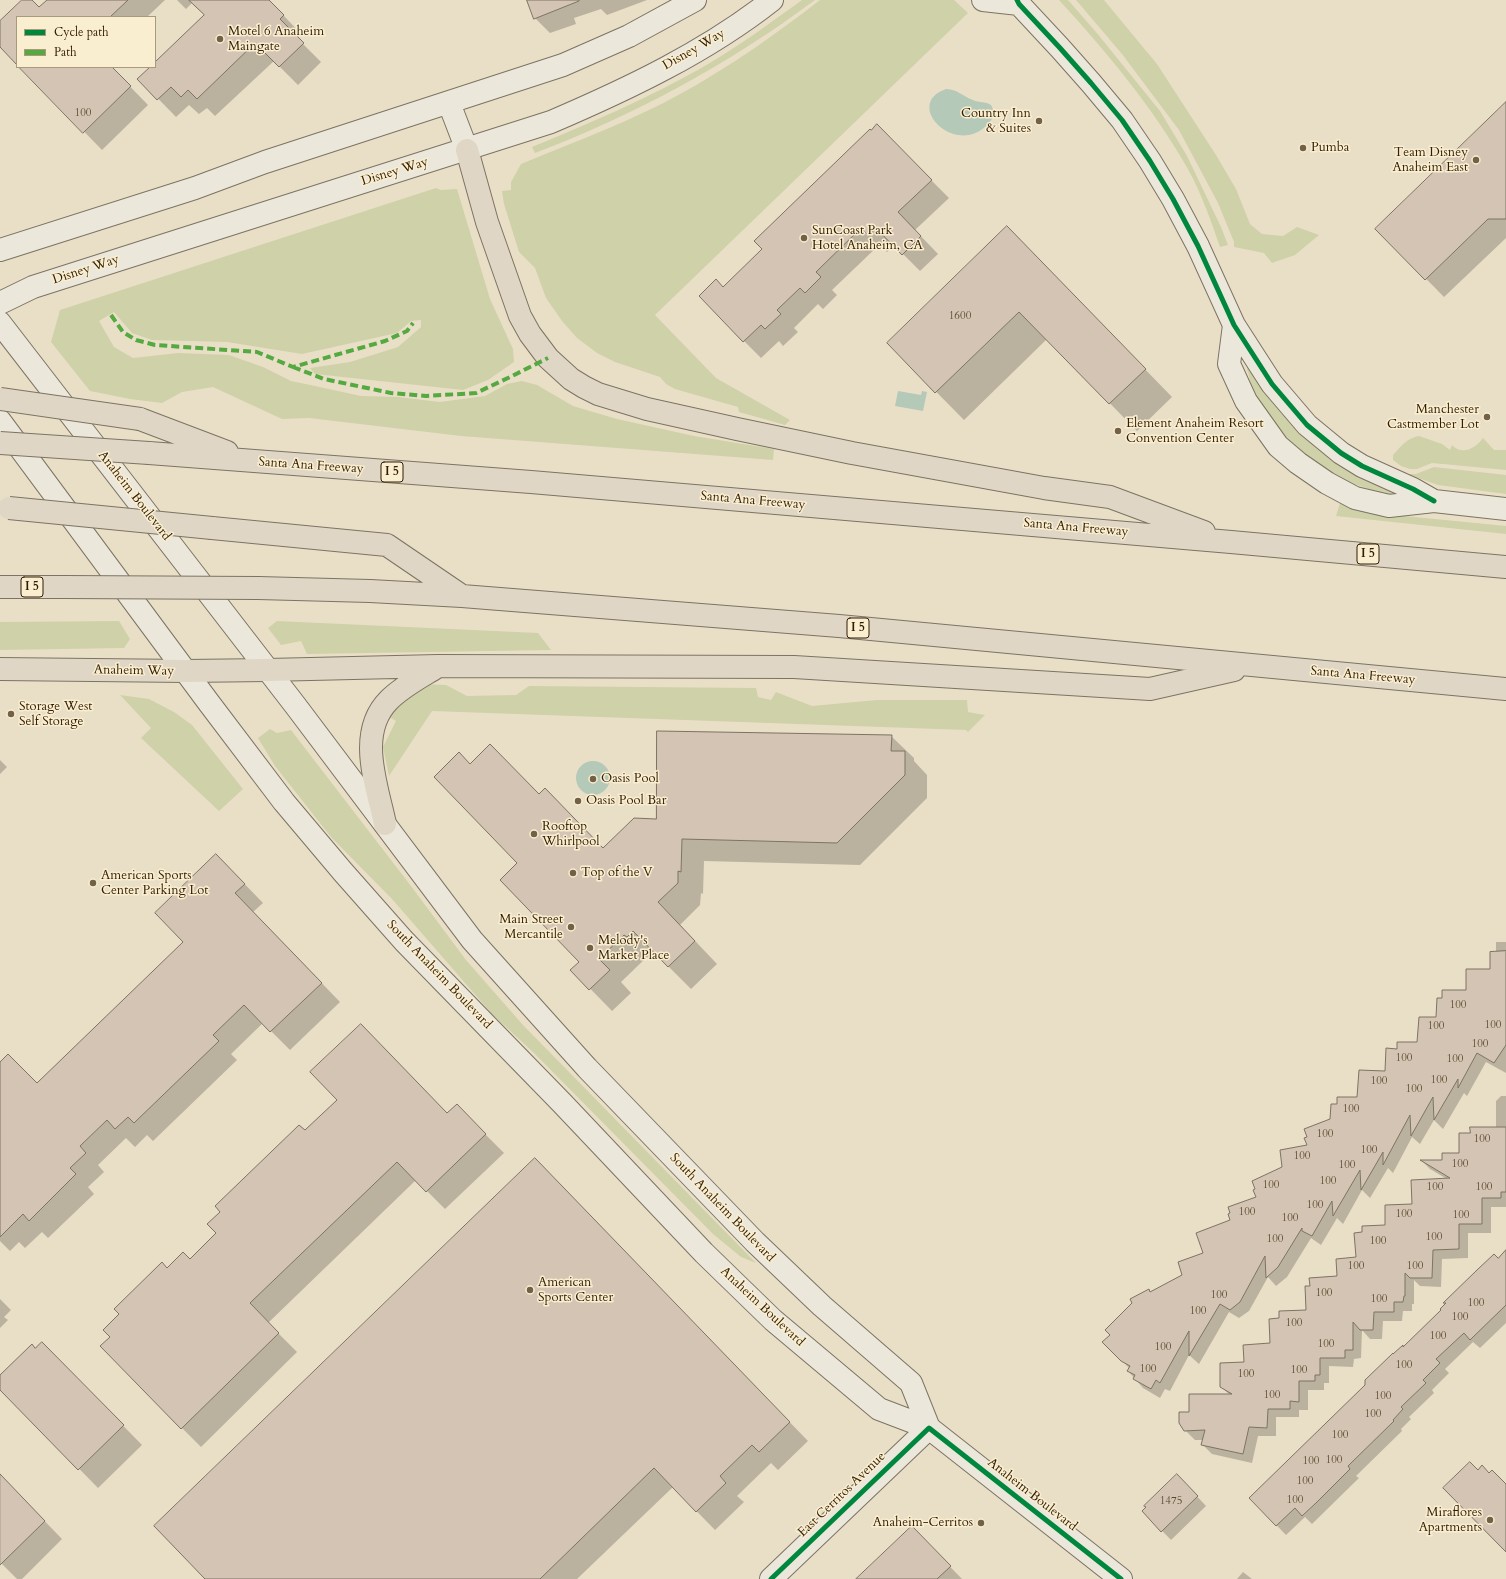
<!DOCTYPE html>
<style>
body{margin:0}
#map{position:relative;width:1506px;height:1579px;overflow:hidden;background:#e9dfc7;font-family:Cardo,serif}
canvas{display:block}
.legend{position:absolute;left:16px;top:16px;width:140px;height:52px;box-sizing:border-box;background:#faeed1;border:1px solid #aa9a7d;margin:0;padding:5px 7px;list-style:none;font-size:12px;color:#321d00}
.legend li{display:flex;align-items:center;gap:8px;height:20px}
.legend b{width:20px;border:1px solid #aa9a7d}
</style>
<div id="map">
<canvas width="1506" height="1579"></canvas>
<ul class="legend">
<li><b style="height:5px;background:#00873e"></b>Cycle path</li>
<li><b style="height:5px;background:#54a940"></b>Path</li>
</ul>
</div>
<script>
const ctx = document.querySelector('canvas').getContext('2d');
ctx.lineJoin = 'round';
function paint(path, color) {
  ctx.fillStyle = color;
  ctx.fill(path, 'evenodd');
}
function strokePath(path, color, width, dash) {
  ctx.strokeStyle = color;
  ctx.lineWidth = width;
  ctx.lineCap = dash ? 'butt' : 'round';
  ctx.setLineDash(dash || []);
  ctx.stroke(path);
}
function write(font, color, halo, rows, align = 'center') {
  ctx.font = font + ' Cardo,serif';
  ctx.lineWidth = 3;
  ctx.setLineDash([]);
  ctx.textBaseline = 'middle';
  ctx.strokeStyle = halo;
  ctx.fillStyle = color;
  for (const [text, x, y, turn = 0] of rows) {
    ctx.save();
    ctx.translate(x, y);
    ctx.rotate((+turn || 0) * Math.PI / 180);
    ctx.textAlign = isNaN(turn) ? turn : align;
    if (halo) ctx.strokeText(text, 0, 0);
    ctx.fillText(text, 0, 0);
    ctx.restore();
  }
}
paint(new Path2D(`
 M802,0H815C729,64 635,115 535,153L532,147C590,123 649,98 703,67C738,47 770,23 802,0Z
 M820,0H954L968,13L655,315L716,378L790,420L785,425L739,412L738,407L675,389L666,384L660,377L615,362L597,353L577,338L562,321L546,298L535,268L519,252L504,204L502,191L511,190V182L521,164C574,142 632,121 682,93C731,66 776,34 820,0Z
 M1059,0H1068L1096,32L1160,111L1187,156L1221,227L1228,245L1220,247C1211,221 1202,195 1189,171C1155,110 1106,51 1059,0Z
 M1076,0H1104L1157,64L1216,155L1236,189L1250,224L1262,234L1283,236L1297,227L1319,235L1295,255L1272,263L1264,253L1234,247V242L1218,203L1179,130L1122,54Z
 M436,188L441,190L457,189L490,299L513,349L514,362L488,380L463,390L315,374L310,368L350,362L398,347L421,327V320L411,321L397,333L302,354L227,342L152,340L132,333L114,312L99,321L114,347L133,358L178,353L229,355L263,367L291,381L315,386L361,396L398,397L440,402L485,396L507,384L522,381L537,385L573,406L617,419L694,436L774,449L773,460L461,436L309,418L282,419L213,387L182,392L162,403L130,399L90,391L51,342L60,310Z
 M1248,365L1282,414L1312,442L1405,494L1402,497C1387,493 1369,490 1354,484C1312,467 1274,433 1254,392C1251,385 1249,376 1247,369Z
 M1419,436L1442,444L1450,450L1452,445C1454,447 1458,450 1461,450C1469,452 1479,444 1483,438L1494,450H1506V470L1432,463L1417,469H1410L1401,466L1393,460V455C1401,446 1407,438 1419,436Z
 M1434,467L1506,475V494L1438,485L1407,474H1416Z
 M1341,500L1394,515L1506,526V534L1336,516Z
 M119,621L130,639L124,648L0,650V622Z
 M277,621L538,633L551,650L307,654L301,641L281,645L268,628Z
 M425,684L446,685L467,696L516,695L529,686L756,688L758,697L771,700L776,692L812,706L877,700H967L968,712L985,715L968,732L966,730L432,711L389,776L383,747L396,721L386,715Z
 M120,695L149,699L174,712L192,725L243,789L219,811L141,738L151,728Z
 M270,729L277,733L291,730L411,886L466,960L523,1025L756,1263L741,1257L713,1234L533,1052L492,1014L392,899L331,837L275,766L258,738Z`), '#cfd1a9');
paint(new Path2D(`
 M946,89C959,90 962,96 973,100C979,103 985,101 991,105C995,112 994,118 988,124C956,159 902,104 946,89Z
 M898,391L921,395L922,391L927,392L923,411L895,406Z
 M576 778a17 17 0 1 1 34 0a17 17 0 1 1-34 0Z`), '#b4c9b7');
paint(new Path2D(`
 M23,0H31L40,9L48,0H165L147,17H17V63L0,46V22Z
 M177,0H269L301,34L297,38L321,62L298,85L274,61L215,116L207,108L199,114L189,105L176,117L139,79L151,67H155V63L205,15L193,2L186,9Z
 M528,0H647L607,15L601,9L574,18L576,24L550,33L535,18Z
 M21,67H111L148,105L102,150Z
 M1506,104V238L1444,297L1377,229Z
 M877,126L949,198L915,230L938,254L920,271L894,245L887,252L879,245L832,290L837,295L823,309L818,304L794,328L798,332L783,346L779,341L761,358L744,341L723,288L763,249Z
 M1034,255L1172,397L1137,431L1047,339L964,420L888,343Z
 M891,736L914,758V761L927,775V798L860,865L704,861L703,894L701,893L700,905L680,925L717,964L691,989L655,953L650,959L647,957L621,982L631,993L612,1011L572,970L580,962L519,863L470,765L539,795L604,849L657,820Z
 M0,760L7,767L0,774Z
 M235,874L263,903L253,912L340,1002L290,1050L263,1023L231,1054L237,1060L153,1141L147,1135L135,1147L126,1138L98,1165L104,1172L88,1187L94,1194L48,1238L42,1232L25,1248L19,1242L10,1251L0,1241V1064L37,1084L184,942Z
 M1496,942H1506V1073L1486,1062L1467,1096L1464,1093L1443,1129L1434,1120L1420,1144L1412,1137L1393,1173L1388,1168L1370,1198L1362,1190L1343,1224L1337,1218L1321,1245L1311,1238L1287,1277L1276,1286L1268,1277L1249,1311L1239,1318L1229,1312L1199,1364L1189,1355L1170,1391L1165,1389L1160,1398L1143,1388L1128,1371L1129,1368L1104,1342L1149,1290L1151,1293L1183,1276L1204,1254L1231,1221L1258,1197L1283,1168L1308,1146L1331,1120L1338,1105L1358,1098L1386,1072L1397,1050L1418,1043L1437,1018L1491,970L1496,952Z
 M1501,1096H1506V1207H1491V1233H1468V1258L1442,1259L1441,1287L1420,1286L1414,1280V1304H1412V1311H1403L1402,1321H1383L1382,1339H1370L1362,1330L1361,1358L1354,1359L1353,1367L1329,1366V1383H1324V1390H1308V1410H1299V1417H1276V1436H1258L1252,1463L1212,1454L1203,1445L1204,1440H1195L1185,1430L1190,1413L1230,1395L1221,1387L1245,1363L1271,1344L1280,1319L1307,1311L1311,1286L1338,1277L1386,1226L1447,1179L1430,1169L1422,1161H1443L1460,1154L1471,1134L1496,1128V1101Z
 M448,1114L475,1124L504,1153L445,1209L416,1180L268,1323L297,1352L201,1447L182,1428L111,1337L168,1269L190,1260L218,1233L305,1132Z
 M553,1178L808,1441L778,1470L771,1463L737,1496L744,1502L715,1530L673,1487L577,1579H207Z
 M1506,1251V1323L1480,1348L1473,1342L1445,1369L1449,1373L1432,1390L1434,1393L1409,1417L1411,1419L1401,1429L1402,1431L1356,1476L1359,1478L1312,1524L1305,1517L1286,1535L1250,1498L1443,1310L1446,1305L1444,1303L1477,1271L1498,1259Z
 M0,1299L11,1310L4,1317L8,1320L0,1328Z
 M42,1343L142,1445L98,1488L0,1388V1383Z
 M0,1475L62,1539L22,1579H17L0,1562Z
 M1177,1475L1206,1506L1171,1540L1143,1511Z
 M930,1546L962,1579H858Z
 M1243,1572L1252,1579H1237Z`), '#0003');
const building = new Path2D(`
 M22,0H32L39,7L47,0H128L110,17H17V65L0,47V21Z
 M189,0H269L284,15L280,19L304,43L279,67L255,43L197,99L188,90L181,97L171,87L157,100L137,79L150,67H155V62L204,15Z
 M527,0H579V1L534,19Z
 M19,67H112L131,86L83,133Z
 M1506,102V219H1488L1425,280L1375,229Z
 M877,124L932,180L898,212L921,236L902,255L876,228L868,235L861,228L816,272L821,277L805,293L800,288L777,310L781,314L765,329L761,325L743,342L699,296L716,279L723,287L762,249L754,241L870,129L871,130Z
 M1007,226L1146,369L1109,404L1019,312L935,393L887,343Z
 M657,731L892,735L891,751H905V775L837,843L682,839L681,872L678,871V883L658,902L695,941L668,967L633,931L627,937L624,935L599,959L610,970L589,990L570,970L579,962L500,880L517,863L434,777L459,752L470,764L490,744L539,794L545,788L603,848L634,818L656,819Z
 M216,854L245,884L235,893L322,983L270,1032L244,1005L213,1035L219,1041L134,1123L128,1117L115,1129L107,1120L80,1146L86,1153L70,1168L76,1174L29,1221L23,1214L0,1237V1062L8,1054L37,1083L183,942L155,913Z
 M1506,951V1045L1494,1063L1477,1053L1458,1088V1079L1434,1120L1433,1097L1411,1136L1410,1115L1383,1165V1152L1361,1190L1360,1170L1333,1216L1332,1201L1312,1236L1302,1231V1228L1278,1267L1266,1278L1265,1256L1240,1302L1230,1310L1220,1304L1189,1356V1331L1160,1383L1156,1380L1151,1389L1133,1379L1135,1375L1127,1371L1130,1366L1121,1361L1102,1342L1110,1335L1105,1330L1132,1303L1130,1299L1149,1289L1150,1292L1182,1275L1178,1262L1203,1253L1196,1233L1230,1220L1228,1214L1230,1213L1228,1207L1256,1197L1253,1190L1255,1189L1252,1181L1282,1167L1280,1150L1307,1145L1304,1138L1307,1137L1304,1129L1330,1119L1331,1104H1337V1097H1357L1359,1070L1385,1071L1386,1048L1397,1049V1042H1417L1419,1017H1436L1437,998H1442V990H1466V969H1490V952Z
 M361,1024L447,1113L457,1104L486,1134L426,1192L397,1162L250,1303L279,1333L181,1429L100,1346L110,1337L103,1330L119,1314L114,1309L162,1262L167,1268L183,1252L190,1259L216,1233L207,1224L220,1212L215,1206L299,1125L305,1130L337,1100L310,1072Z
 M1470,1127H1506V1192H1501V1198H1482V1224H1459V1249L1433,1250L1432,1278H1410L1405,1273V1296H1404L1403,1302H1394V1312H1374L1373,1330H1360L1353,1322V1350H1345V1358H1320V1375H1315V1381H1299V1402L1290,1401V1409H1268L1267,1428L1249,1427L1243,1454L1201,1445L1205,1430L1184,1431L1179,1423V1412H1189V1394H1232L1220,1387V1363L1244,1362L1243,1345L1270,1343L1269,1319L1279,1318V1311L1306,1310L1305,1286H1310L1309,1278L1337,1276L1336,1259L1356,1257L1354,1233L1362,1232V1226L1385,1225V1205L1412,1204L1411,1180L1450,1178L1420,1160H1442V1153H1459V1133H1470Z
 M535,1158L790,1422L759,1452L752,1445L720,1476L726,1483L696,1512L654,1468L540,1579H205L154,1526Z
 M1506,1250V1305L1470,1340L1464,1333L1436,1359L1440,1363L1423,1380L1426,1383L1401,1407L1403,1409L1393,1420L1394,1421L1348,1466L1350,1469L1317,1502L1302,1516L1295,1508L1276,1526L1249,1498L1365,1385V1380L1393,1353V1354L1403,1345V1347L1441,1310L1440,1309L1446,1303H1443L1477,1270L1494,1254L1498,1258Z
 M42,1342L124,1425L78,1470L0,1390V1375L32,1344L35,1348Z
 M1470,1462L1478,1470L1482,1465L1489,1473L1492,1470L1506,1484V1552L1443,1488Z
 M0,1474L45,1521L0,1565Z
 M1177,1474L1198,1496L1161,1532L1142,1511L1146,1507L1144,1506Z
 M912,1526L951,1566L937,1579H856Z`);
paint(building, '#d4c4b3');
strokePath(building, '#7c7362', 1);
const secondary = new Path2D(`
 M983,0L1019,4
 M1017,0L1019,4L1060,48L1091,83L1122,120L1150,161L1173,199L1198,246L1234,325L1272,384L1307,425L1341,453L1362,466L1413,489L1434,501
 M449,103L467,150
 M0,250L195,188L265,162L563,65L629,36L695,0
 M0,303L33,287L551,122C628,89 706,52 772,0
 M0,323L295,705L472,940L587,1068L755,1242L822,1306L911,1383L929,1428
 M1234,325L1229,364L1246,401L1278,446L1298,463L1327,483L1355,498L1389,506L1434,501L1506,509
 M0,421L209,703L284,802L343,872L404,941L562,1103L704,1253L773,1320L879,1409L929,1428L1121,1579
 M771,1579L929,1428`);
const primary = new Path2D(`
 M0,669L186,671L268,670`);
const highway = new Path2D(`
 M467,150L487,222L520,316L530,334L548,358L571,379L584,387L598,394L647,409L737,429L852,453L1044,488L1110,497L1204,532
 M140,419L227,452
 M149,453L531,482L1231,542L1506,567
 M212,528L387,545L462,596
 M0,587H64
 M258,588L370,591L462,596L839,626L1506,689
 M268,670L438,666L794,667L1150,689L1234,670
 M385,824C377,785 356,733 389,700C403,686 421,677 437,667`);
strokePath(secondary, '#7c7362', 24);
strokePath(primary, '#7c7362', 24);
strokePath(highway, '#7c7362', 24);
strokePath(secondary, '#ece7db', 22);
strokePath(primary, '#e0d6c5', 22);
strokePath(highway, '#e0d6c5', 22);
const highwayBridge = new Path2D(`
 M0,399L140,419
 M0,443L149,453
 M9,508L212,528
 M64,587L258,588`);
strokePath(highwayBridge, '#7c7362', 24, []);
strokePath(highwayBridge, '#e0d6c5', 22);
strokePath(new Path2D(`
 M111,315L123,332L136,340L155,345L257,352L293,367L385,341L407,331L413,323
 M293,367L324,379L391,393L426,396L476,393L510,377L548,358`), '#54a940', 4, [8, 4]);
strokePath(new Path2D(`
 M1017,0L1019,4L1060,48L1091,83L1122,120L1150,161L1173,199L1198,246L1234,325L1272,384L1307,425L1341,453L1362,466L1413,489L1434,501
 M771,1579L929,1428L1121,1579`), '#00873e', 5);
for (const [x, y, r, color] of [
 [220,39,4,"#726146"],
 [1039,121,4,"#726146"],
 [1303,148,4,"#726146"],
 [1476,160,4,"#726146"],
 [804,238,4,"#726146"],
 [1487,417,4,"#726146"],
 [1118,431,4,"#726146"],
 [11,714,4,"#726146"],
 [593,779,4,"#726146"],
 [578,801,4,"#726146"],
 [534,834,4,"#726146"],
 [573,873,4,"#726146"],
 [93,883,4,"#726146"],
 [571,927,4,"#726146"],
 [590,948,4,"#726146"],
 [530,1290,4,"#726146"],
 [1490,1520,4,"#726146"],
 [981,1523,4,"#726146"]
]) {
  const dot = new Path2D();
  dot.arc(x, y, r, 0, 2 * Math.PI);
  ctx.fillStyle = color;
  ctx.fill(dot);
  strokePath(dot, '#faeed1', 1.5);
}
write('11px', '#5a472d', null, [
 ["100",83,113],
 ["1600",960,316],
 ["100",1458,1005],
 ["100",1493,1025],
 ["100",1436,1026],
 ["100",1480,1044],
 ["100",1404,1058],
 ["100",1455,1059],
 ["100",1439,1080],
 ["100",1379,1081],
 ["100",1414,1089],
 ["100",1351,1109],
 ["100",1325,1134],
 ["100",1482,1139],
 ["100",1369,1150],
 ["100",1302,1156],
 ["100",1460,1164],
 ["100",1347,1165],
 ["100",1328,1181],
 ["100",1271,1185],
 ["100",1435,1187],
 ["100",1484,1187],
 ["100",1315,1205],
 ["100",1247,1212],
 ["100",1404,1214],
 ["100",1461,1215],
 ["100",1290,1218],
 ["100",1434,1237],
 ["100",1275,1239],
 ["100",1378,1241],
 ["100",1356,1266],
 ["100",1415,1266],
 ["100",1324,1293],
 ["100",1219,1295],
 ["100",1379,1299],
 ["100",1476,1303],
 ["100",1198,1311],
 ["100",1460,1317],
 ["100",1294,1323],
 ["100",1438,1336],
 ["100",1326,1344],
 ["100",1163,1347],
 ["100",1404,1365],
 ["100",1148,1369],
 ["100",1299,1370],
 ["100",1246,1374],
 ["100",1272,1395],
 ["100",1383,1396],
 ["100",1373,1414],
 ["100",1340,1435],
 ["100",1334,1460],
 ["100",1311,1461],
 ["100",1305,1481],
 ["100",1295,1500],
 ["1475",1171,1501]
]);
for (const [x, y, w] of [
 [392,472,22],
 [1368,554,22],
 [32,587,22],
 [858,628,22]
]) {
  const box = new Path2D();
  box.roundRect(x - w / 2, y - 10, w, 20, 3);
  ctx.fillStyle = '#faeed1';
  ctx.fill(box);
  strokePath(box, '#321d00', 1);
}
write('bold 12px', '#321d00', null, [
 ["I 5",392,472],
 ["I 5",1368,554],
 ["I 5",32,587],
 ["I 5",858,628]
]);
write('13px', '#321d00', '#faeed1', [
 ["Motel 6 Anaheim",228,32],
 ["Maingate",228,47],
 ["Country Inn",1031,114,"right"],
 ["& Suites",1031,129,"right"],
 ["Pumba",1311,148],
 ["Team Disney",1468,153,"right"],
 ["Anaheim East",1468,168,"right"],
 ["SunCoast Park",812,231],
 ["Hotel Anaheim, CA",812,246],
 ["Manchester",1479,410,"right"],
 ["Castmember Lot",1479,425,"right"],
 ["Element Anaheim Resort",1126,424],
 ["Convention Center",1126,439],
 ["Storage West",19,707],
 ["Self Storage",19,722],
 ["Oasis Pool",601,779],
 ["Oasis Pool Bar",586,801],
 ["Rooftop",542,827],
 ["Whirlpool",542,842],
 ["Top of the V",581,873],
 ["American Sports",101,876],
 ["Center Parking Lot",101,891],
 ["Main Street",563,920,"right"],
 ["Mercantile",563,935,"right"],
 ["Melody's",598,941],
 ["Market Place",598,956],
 ["American",538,1283],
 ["Sports Center",538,1298],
 ["Miraflores",1482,1513,"right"],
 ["Apartments",1482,1528,"right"],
 ["Anaheim-Cerritos",973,1523,"right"]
], 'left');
write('13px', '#321d00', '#faeed1', [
 ["Disney Way",694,50,-30],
 ["Disney Way",395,172,-17],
 ["Disney Way",86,270,-18],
 ["Santa Ana Freeway",311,466,4],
 ["Anaheim Boulevard",134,496,52],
 ["Santa Ana Freeway",753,501,5],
 ["Santa Ana Freeway",1076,528,5],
 ["Anaheim Way",134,671,1],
 ["Santa Ana Freeway",1363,676,5],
 ["South Anaheim Boulevard",439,975,46],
 ["South Anaheim Boulevard",722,1208,46],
 ["Anaheim Boulevard",762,1307,43],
 ["East Cerritos Avenue",842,1495,-44],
 ["Anaheim Boulevard",1032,1495,38]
]);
</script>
